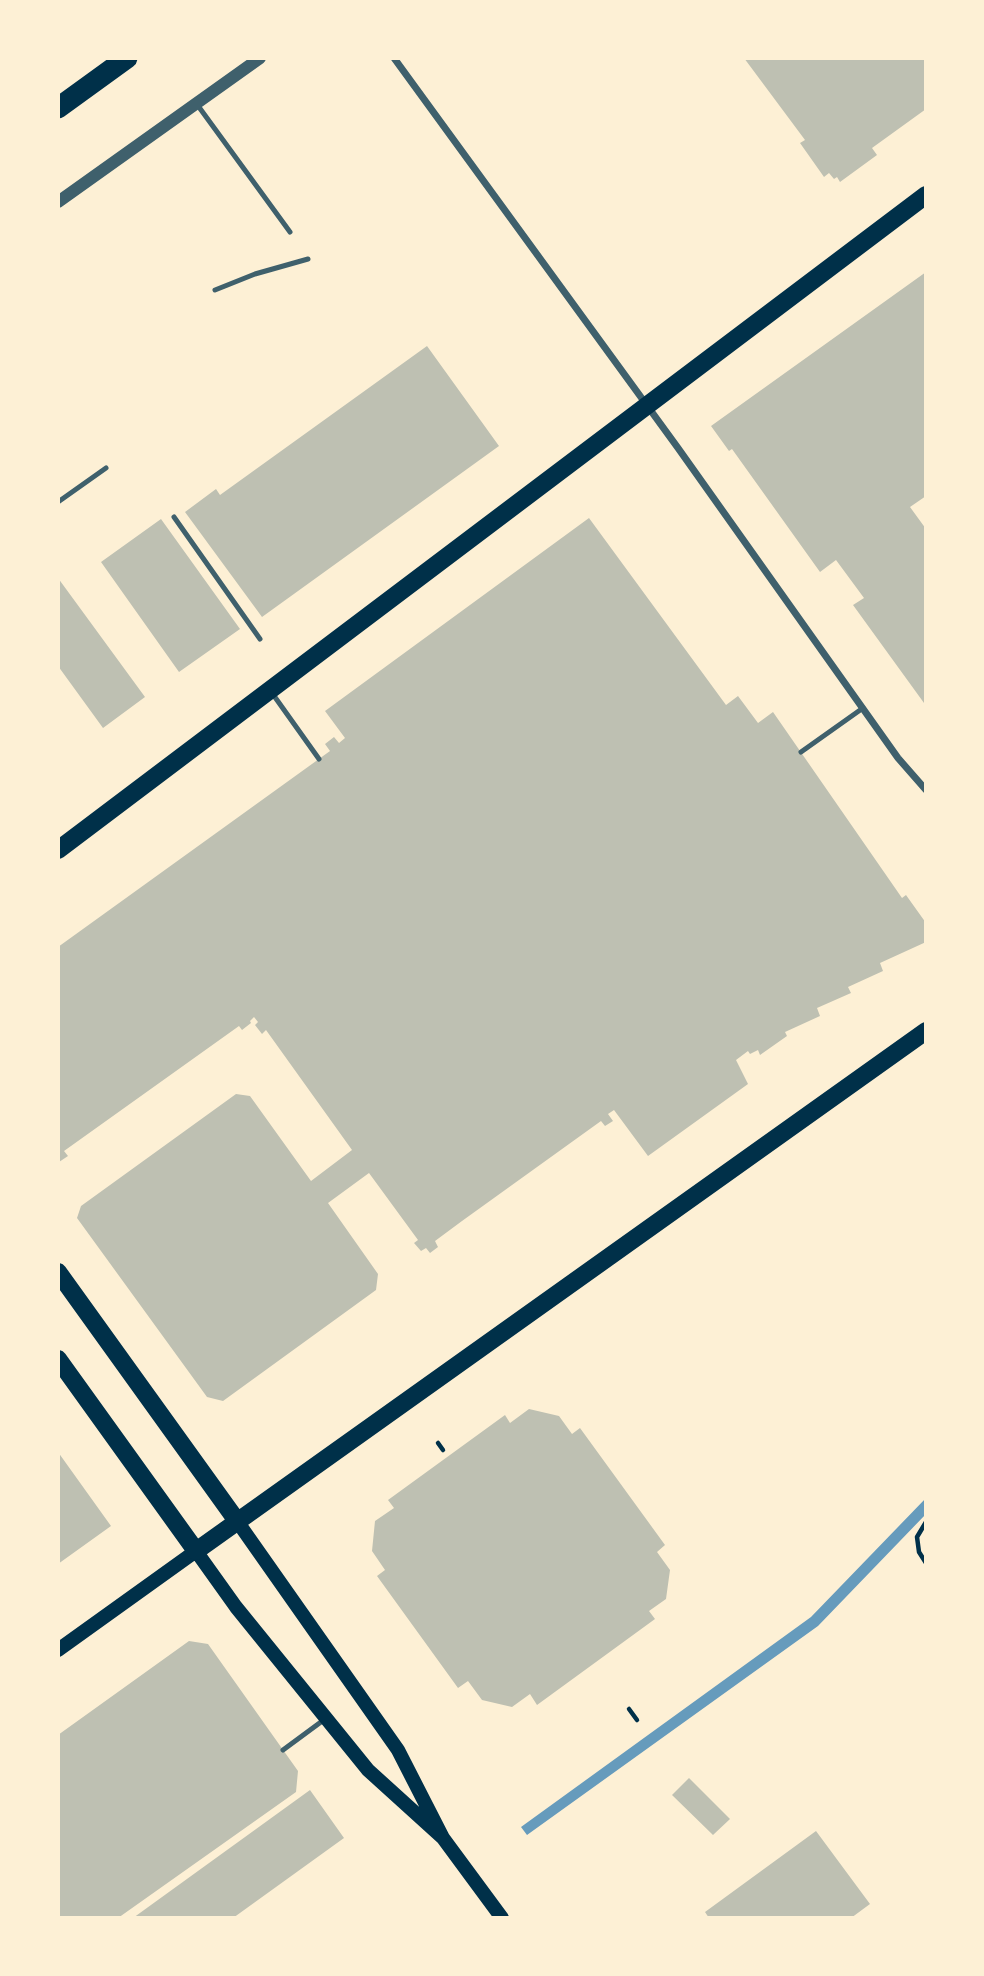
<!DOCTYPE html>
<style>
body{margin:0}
#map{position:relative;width:984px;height:1976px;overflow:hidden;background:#fdf0d5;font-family:Poppins,sans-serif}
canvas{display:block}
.frame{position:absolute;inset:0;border:60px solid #fdf0d5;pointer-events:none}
</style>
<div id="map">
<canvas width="984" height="1976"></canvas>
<div class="frame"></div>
</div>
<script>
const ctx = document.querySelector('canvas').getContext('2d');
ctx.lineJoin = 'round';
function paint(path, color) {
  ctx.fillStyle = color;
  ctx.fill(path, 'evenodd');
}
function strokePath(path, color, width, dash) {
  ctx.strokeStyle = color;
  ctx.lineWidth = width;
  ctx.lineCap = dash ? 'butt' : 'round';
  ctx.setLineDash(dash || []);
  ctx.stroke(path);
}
paint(new Path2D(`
 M926,1498V1514L818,1626L527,1835L521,1827L811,1617Z`), '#669bbc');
paint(new Path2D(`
 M744,58H926V109L872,148L877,155L840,182L837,177L834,179L829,173L824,177L800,143L805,140Z
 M926,272V496L910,507L926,529V701L924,703L853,605L864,598L836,560L820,572L732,449L729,451L711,426Z
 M427,346L499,446L262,617L185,512L216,489L220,495Z
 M589,518L726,705L738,696L758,723L773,712L902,898L906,895L926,923V942L880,963L883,971L848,987L851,993L817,1008L820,1016L785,1032L787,1036L760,1055L758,1050L750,1054L748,1051L736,1060L748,1084L648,1156L614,1110L608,1114L613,1121L605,1126L601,1121L462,1221L435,1241L438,1247L430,1253L426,1248L421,1251L414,1243L418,1240L369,1173L328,1203L378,1274L376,1290L223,1401L207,1397L77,1218L81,1206L236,1094L250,1096L311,1181L352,1150L266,1030L262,1034L255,1025L258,1022L254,1017L250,1021L251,1023L242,1030L239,1026L64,1151L68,1156L59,1162L58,947L330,751L325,744L334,737L339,743L345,738L325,711Z
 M161,519L240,629L179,672L101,562Z
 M58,578L145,697L103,728L58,666Z
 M529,1409L559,1416L572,1434L580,1428L665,1545L657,1552L670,1570L666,1599L649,1611L655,1619L537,1705L530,1694L512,1707L482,1700L468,1681L458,1688L377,1576L385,1570L372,1551L375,1521L394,1508L388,1500L505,1415L510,1423Z
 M58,1452L111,1526L58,1564Z
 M189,1641L208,1644L298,1771L296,1792L118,1918H58V1735Z
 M689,1778L730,1819L713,1835L672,1795Z
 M310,1790L344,1838L233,1918H133Z
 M816,1831L870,1904L851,1918H709L705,1912Z`), '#bec0b2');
strokePath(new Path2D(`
 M438,1443L443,1450
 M926,1522L917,1537L919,1552L926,1563
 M629,1709L637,1720`), '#003049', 4.5);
strokePath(new Path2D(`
 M196,103L290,232
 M215,290L255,274L308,259
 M58,502L106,468
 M174,517L260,639
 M272,693L319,759
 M801,752L863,708
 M283,1750L325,1719`), '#3f606c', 5);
strokePath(new Path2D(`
 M394,58L678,448L898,758L926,790`), '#3f606c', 7);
strokePath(new Path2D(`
 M58,202L260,58`), '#3f606c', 12);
strokePath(new Path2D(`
 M237,1521L398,1750L443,1838L502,1918
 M58,1650L196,1551L236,1607L368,1770L443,1838`), '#003049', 14);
strokePath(new Path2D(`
 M58,850L926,195
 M58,1272L237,1521
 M58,1359L196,1551L926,1031`), '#003049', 18);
strokePath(new Path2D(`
 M58,108L127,58`), '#003049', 21);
</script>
